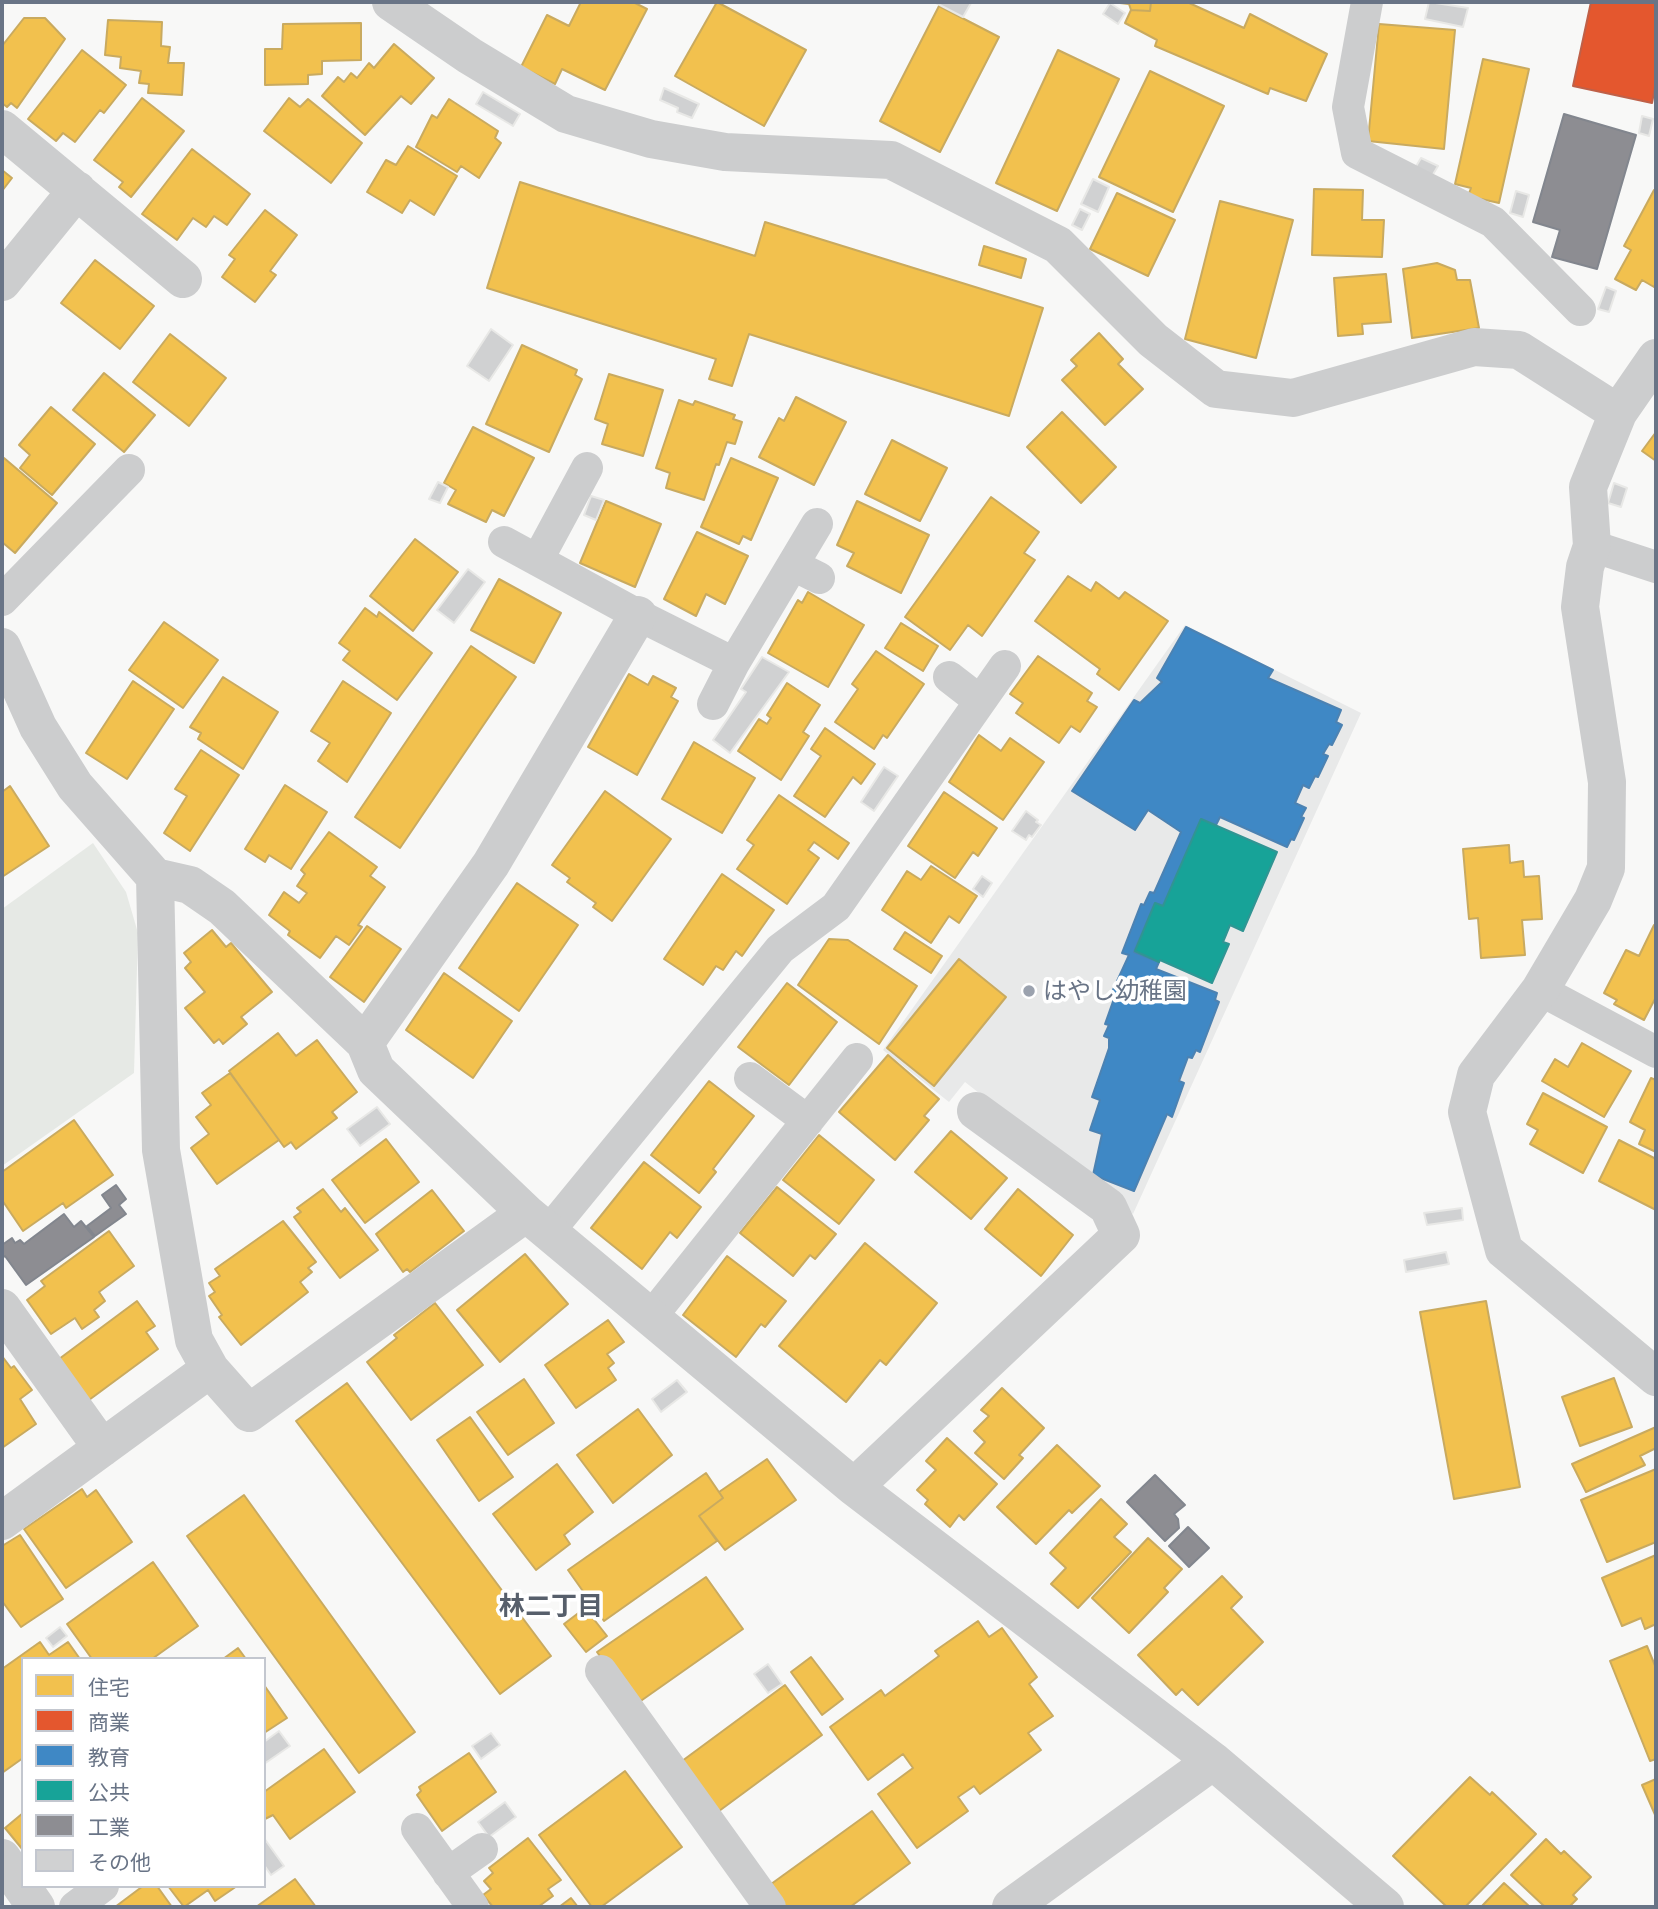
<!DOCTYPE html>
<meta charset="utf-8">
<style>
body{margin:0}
#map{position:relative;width:1658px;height:1909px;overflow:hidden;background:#f8f8f7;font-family:Commissioner,"Noto Sans JP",sans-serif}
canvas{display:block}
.frame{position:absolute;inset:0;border:4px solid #697486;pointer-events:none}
.legend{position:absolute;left:21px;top:1657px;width:245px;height:231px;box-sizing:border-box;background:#fff;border:2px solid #c3c7cf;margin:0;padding:9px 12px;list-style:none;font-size:21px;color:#697486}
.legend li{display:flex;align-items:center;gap:14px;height:35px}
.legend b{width:35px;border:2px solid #c3c7cf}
</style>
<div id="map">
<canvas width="1658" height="1909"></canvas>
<div class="frame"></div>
<ul class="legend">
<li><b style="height:19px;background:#f2c14e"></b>住宅</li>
<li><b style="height:19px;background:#e4572e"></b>商業</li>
<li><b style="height:19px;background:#3f88c5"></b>教育</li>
<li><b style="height:19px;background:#17a398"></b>公共</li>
<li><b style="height:19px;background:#8d8d92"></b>工業</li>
<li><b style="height:19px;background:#d0d1d2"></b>その他</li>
</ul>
</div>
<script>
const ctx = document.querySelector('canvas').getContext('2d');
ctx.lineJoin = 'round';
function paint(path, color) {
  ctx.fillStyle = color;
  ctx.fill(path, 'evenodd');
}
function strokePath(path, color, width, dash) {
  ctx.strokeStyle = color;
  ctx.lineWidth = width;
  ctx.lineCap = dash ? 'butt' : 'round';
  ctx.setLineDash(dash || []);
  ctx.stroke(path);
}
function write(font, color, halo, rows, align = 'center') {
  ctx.font = font + ' Commissioner,"Noto Sans JP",sans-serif';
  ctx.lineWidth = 7;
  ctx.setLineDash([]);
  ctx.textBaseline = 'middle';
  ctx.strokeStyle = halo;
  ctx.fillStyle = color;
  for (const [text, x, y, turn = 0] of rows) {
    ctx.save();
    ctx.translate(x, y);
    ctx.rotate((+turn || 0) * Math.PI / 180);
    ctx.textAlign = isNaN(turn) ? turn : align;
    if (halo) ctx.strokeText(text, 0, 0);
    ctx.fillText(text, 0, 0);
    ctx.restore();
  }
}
paint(new Path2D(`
 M1185,625L1361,713L1133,1214L965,1082L949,1102L883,1050Z`), '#e8e9e9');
paint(new Path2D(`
 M93,843L126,892L138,933L134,1073L2,1166V909Z`), '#e6e9e5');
const homes = new Path2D(`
 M581,2H633L647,9L605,90L562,69L555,84L521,67L547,15L569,26Z
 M717,2L806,50L764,126L675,76Z
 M1111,2H1151L1150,11L1131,10L1129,4Z
 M1151,2H1187L1244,28L1250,14L1327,54L1306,101L1270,88L1268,94L1155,46L1157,40L1125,23L1131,10L1150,11Z
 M939,6L999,37L940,152L880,121Z
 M24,18H45L65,39L17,108L11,103L7,107L2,103V46Z
 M108,20L162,22L161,46L170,47L168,63H184L182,95L148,93L149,84L139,83L141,71L120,68L121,57L105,55Z
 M361,23V60L322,61V74L308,75V84L265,85V49H282L283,24Z
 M1379,24L1455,30L1444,149L1368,141Z
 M394,44L434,78L411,104L401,96L365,135L322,96L338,77L344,82L351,73L357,78L369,63L374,68Z
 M82,50L126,85L104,113L100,110L75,142L63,133L56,141L28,119Z
 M1058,50L1119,79L1057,211L996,183Z
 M1483,59L1529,69L1499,203L1468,196L1471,188L1455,184Z
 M1150,71L1224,106L1173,212L1099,177Z
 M142,98L184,131L131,197L119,187L123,182L94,160Z
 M289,98L300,107L308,99L362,143L331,183L264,131Z
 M449,99L498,131L495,138L501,143L479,178L461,166L457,172L416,147L432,115L437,118Z
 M408,146L457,176L434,215L410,200L402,213L367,192L386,160L396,165Z
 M192,149L250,194L227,225L214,216L206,227L193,218L177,240L142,214Z
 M2,170L12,178L2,191Z
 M520,182L755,256L765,222L1043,308L1009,416L749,334L732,386L709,379L716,359L487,288Z
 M1314,189L1363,190L1362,220H1384L1382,257L1312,255Z
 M1654,190L1656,191V283L1654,287L1642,280L1636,290L1615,279L1631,250L1624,246Z
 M1117,193L1175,220L1148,276L1090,249Z
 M1220,201L1293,220L1256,358L1185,339Z
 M265,210L297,235L270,271L276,275L255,302L222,277L235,259L229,255Z
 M984,246L1026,259L1021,278L979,265Z
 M95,260L154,306L120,349L61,303Z
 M1437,263L1455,270L1457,280H1470L1479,328L1412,338L1403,269Z
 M1386,274L1391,322L1362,324L1363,334L1338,336L1334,278Z
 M1099,333L1123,359L1118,364L1143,389L1105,425L1062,380L1077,366L1071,360Z
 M170,334L226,378L189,426L133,382Z
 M522,345L577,370L575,375L582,379L549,452L486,424Z
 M104,373L155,415L124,452L73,410Z
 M609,374L663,390L643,456L602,444L608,424L595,419Z
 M796,397L846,422L814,485L759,457L779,418L784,421Z
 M679,400L693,405L695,401L735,415L733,419L742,422L735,444L727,442L719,465L716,464L704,500L666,488L670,473L656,468Z
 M51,407L95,444L52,495L20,468L30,455L19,445Z
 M1062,412L1116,467L1081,503L1027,447Z
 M473,427L534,458L504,516L492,510L486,522L448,504L456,490L444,483Z
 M1656,432V461L1642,451Z
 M892,440L947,468L920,521L865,494Z
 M4,458L57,503L15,553L2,542V460Z
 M731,458L778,478L751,540L743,536L739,544L701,527Z
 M991,497L1039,532L1024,553L1035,560L982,636L968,625L950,650L905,617Z
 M606,501L661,524L635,587L580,563Z
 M857,501L929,535L901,593L847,566L854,553L837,545Z
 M697,532L748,556L725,604L706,594L696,616L664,599Z
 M415,539L458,572L413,631L370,596Z
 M1068,576L1091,591L1096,582L1119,599L1125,592L1168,621L1119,690L1097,674L1100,669L1035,621Z
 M499,579L561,613L534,663L471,630Z
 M808,592L864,625L828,687L768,653L798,600L802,603Z
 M365,608L377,617L379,612L432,653L397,700L343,660L350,651L339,643Z
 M164,622L218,660L183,708L129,670Z
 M901,623L938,646L923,671L885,648Z
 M471,646L516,677L400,848L355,817Z
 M876,651L924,684L887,738L883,735L874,749L835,722L858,689L852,684Z
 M1038,656L1092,693L1087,701L1097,707L1080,732L1071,726L1059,743L1016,713L1023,703L1010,694Z
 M629,674L648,685L653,676L676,688L671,697L678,701L637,775L588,747Z
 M223,677L278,712L243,769L198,739L201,733L190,727Z
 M133,681L174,709L127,779L86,753Z
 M343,681L391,713L347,782L318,761L330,743L311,731Z
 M787,683L820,705L803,732L809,736L781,780L738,751L759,719L767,724L771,718L767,715Z
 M825,728L875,764L861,784L853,777L825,817L794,796L821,756L811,749Z
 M979,735L1001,751L1010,738L1044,762L1003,820L949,782Z
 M694,742L755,778L722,833L662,799Z
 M201,750L239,775L190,851L164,833L187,796L175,789Z
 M285,785L327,812L291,869L269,855L265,862L245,849Z
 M10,786L49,846L2,877V792Z
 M605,791L671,839L612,921L593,907L596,903L567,882L570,878L552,865Z
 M944,792L997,828L978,856L973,852L955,878L908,846Z
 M779,795L849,843L838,859L814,842L808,850L819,858L787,904L737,869L754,845L747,840Z
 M329,832L377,867L370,876L385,887L358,925L362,927L349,945L336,936L320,958L288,935L290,931L269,915L284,892L299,903L307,893L297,886L305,874L301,870Z
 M1509,845L1510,863L1523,861L1524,877L1539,876L1542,919L1522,920L1525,955L1481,958L1478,918L1469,919L1463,849Z
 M931,866L977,896L959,923L949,916L931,943L882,910L907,871L921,880Z
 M722,874L774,910L742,956L736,951L723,970L716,966L703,985L664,959Z
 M517,883L578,925L519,1011L459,968Z
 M1654,925L1656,927V997L1644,1020L1614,1004L1617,1000L1604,993L1626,950L1639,956Z
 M367,926L401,949L364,1002L330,977Z
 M212,930L226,947L231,943L272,992L241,1017L247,1024L223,1044L219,1039L214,1043L185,1008L205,992L185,968L191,962L184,953Z
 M905,932L942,956L931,973L894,949Z
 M829,939L848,940L917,986L879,1044L798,985Z
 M959,959L1006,997L934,1086L887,1048Z
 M444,973L512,1021L473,1078L406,1030Z
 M787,983L837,1022L789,1085L738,1047Z
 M278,1033L296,1056L317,1040L357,1092L332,1112L337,1118L296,1149L291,1142L284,1147L229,1071Z
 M1582,1043L1631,1071L1604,1117L1542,1081L1555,1059L1568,1067Z
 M888,1055L939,1099L924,1116L929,1120L895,1160L839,1112Z
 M230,1073L279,1140L217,1184L191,1148L209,1134L196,1117L211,1105L202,1093Z
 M1651,1078L1656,1080V1152L1639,1144L1645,1130L1630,1122Z
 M709,1081L754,1116L713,1169L716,1172L699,1193L651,1155Z
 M1543,1093L1607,1127L1583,1173L1530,1144L1538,1130L1527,1124Z
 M74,1120L113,1175L66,1208L63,1203L23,1231L2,1200V1172Z
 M951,1131L1007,1178L971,1219L915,1172Z
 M819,1135L874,1180L839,1224L783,1180Z
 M386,1139L419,1182L365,1223L332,1180Z
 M1619,1140L1656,1159V1210L1599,1181Z
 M644,1162L701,1207L677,1238L670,1232L642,1269L591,1228Z
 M777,1187L836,1234L815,1259L810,1255L793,1276L740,1233Z
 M323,1189L341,1212L345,1208L378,1250L340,1278L294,1217L301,1212L297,1208Z
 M1018,1189L1073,1235L1041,1276L985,1229Z
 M432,1190L464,1231L410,1272L407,1269L403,1272L376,1234Z
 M283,1221L316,1262L308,1268L312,1272L300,1282L308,1292L241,1345L219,1317L222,1315L209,1296L215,1292L209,1283L220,1276L215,1269Z
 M109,1231L134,1266L99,1292L105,1301L94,1310L99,1317L82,1329L75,1318L51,1334L27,1300L45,1286L41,1281Z
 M865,1243L937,1303L886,1365L880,1360L846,1402L779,1346Z
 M525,1254L568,1304L500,1362L457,1310Z
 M727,1256L786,1301L765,1327L761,1324L736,1357L683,1315Z
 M137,1301L155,1326L146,1332L158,1349L89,1400L59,1359Z
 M1486,1301L1520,1487L1454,1499L1420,1312Z
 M435,1303L483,1365L411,1420L367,1362L397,1338L394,1335Z
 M608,1320L624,1342L607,1354L614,1363L608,1368L616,1380L576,1408L545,1365Z
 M2,1356L11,1368L14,1366L32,1390L20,1399L36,1424L2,1448Z
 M1614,1378L1632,1427L1580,1446L1562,1397Z
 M524,1379L554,1423L508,1455L477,1412Z
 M347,1383L551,1656L500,1694L296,1421Z
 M1002,1388L1044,1428L1019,1455L1023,1458L1004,1479L975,1453L985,1442L974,1431L989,1416L981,1410Z
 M638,1409L672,1455L613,1503L577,1455Z
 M470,1417L513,1477L479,1501L437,1440Z
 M1656,1427V1448L1640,1456L1645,1465L1586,1492L1572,1464Z
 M947,1438L997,1484L964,1520L959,1515L950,1527L925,1504L928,1500L917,1490L936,1470L926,1461Z
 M1057,1445L1100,1486L1072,1513L1069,1510L1036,1544L997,1507Z
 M767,1459L796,1500L725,1550L699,1516L723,1498L719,1492Z
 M557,1464L593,1512L564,1535L570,1544L536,1570L493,1514Z
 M1656,1469V1542L1607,1562L1581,1500Z
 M706,1473L723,1498L699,1516L717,1541L604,1621L568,1570Z
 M82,1489L87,1497L96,1490L132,1542L66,1588L24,1529Z
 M244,1495L415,1732L359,1773L187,1536Z
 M1101,1499L1127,1524L1114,1537L1131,1552L1078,1608L1051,1584L1066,1568L1050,1553Z
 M20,1535L63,1599L21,1627L2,1601V1546Z
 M1148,1538L1182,1569L1164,1588L1168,1592L1129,1633L1092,1598Z
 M1656,1555V1624L1645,1629L1641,1618L1622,1626L1602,1578Z
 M153,1562L198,1626L152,1659H92L67,1624Z
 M1222,1576L1242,1597L1231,1608L1263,1642L1198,1705L1182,1689L1176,1695L1138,1655Z
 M706,1577L743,1629L635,1705L597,1652Z
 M585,1608L607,1636L586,1652L564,1624Z
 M978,1621L989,1637L1002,1628L1037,1677L1029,1684L1053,1716L1028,1733L1041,1750L980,1794L974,1786L958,1797L968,1811L917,1848L878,1794L913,1768L903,1754L868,1780L830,1727L881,1690L885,1696L939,1656L935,1651Z
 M40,1642L49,1655L68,1642L80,1659H23V1758L2,1773V1669Z
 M1647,1646L1656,1668V1759L1650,1761L1610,1661Z
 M238,1648L246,1659H223Z
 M811,1657L843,1699L822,1715L791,1672Z
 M264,1685L287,1718L264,1733Z
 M785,1685L822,1735L715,1814L678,1764Z
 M324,1749L355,1792L290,1839L273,1815L265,1819L264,1818V1792Z
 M469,1753L496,1792L442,1831L417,1795L421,1791L419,1787Z
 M625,1771L682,1847L601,1907H592L539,1835Z
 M1470,1777L1490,1795L1492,1792L1536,1834L1465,1907H1447L1393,1856Z
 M1656,1779V1817L1642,1785Z
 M872,1811L910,1863L850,1907H782L767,1887Z
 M23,1813V1850L5,1828Z
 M528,1838L561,1880L548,1889L553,1896L538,1907H493L483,1895L491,1889L484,1881L493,1873L489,1868Z
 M1546,1839L1561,1854L1564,1851L1591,1877L1573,1895L1577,1899L1569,1907H1545L1511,1875Z
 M295,1879L316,1907H256Z
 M1504,1883L1530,1907H1481Z
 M143,1886H157L172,1907H115Z
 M168,1886H237L215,1901L208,1890L184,1907Z
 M571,1898L578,1907H559Z`);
paint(homes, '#f2c14e');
strokePath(homes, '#c9aa5f', 2);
const shops = new Path2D(`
 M1591,2H1656V82L1652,103L1573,86Z`);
paint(shops, '#e4572e');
strokePath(shops, '#bf6048', 2);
const schools = new Path2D(`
 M1186,627L1273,670L1268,678L1341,710L1336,722L1342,725L1332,745L1329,744L1323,754L1328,756L1318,777L1315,776L1309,788L1303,785L1295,803L1306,808L1301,817L1304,818L1294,840L1291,839L1287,847L1220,817L1216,825L1201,819L1163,906L1155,903L1134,952L1159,962L1156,969L1217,993L1215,1000L1219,1002L1200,1052L1196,1050L1192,1058L1188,1057L1179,1081L1184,1083L1172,1117L1167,1114L1134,1191L1093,1175L1102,1134L1090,1130L1100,1100L1092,1097L1109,1048V1038L1104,1036L1109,1025L1105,1024L1116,993L1112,992L1129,955L1122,953L1141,904L1144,905L1150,892L1154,893L1181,832L1148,810L1135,830L1072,791L1134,700L1140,703L1162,682L1157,678Z`);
paint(schools, '#3f88c5');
strokePath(schools, '#4c82b2', 2);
const public = new Path2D(`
 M1201,819L1277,852L1243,931L1230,925L1223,942L1229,944L1212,983L1160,960L1159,962L1135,951L1155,903L1163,906Z`);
paint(public, '#17a398');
strokePath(public, '#309593', 2);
const industry = new Path2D(`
 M1564,114L1636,135L1597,269L1552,257L1560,230L1533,222Z
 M116,1185L126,1199L119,1205L126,1214L95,1236L87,1226L111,1208L102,1195Z
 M64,1214L74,1227L81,1221L94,1237L26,1285L5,1256L2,1258V1245L12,1238L15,1243L20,1240L24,1244Z
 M1155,1475L1185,1505L1174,1514L1178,1519L1179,1528L1165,1541L1127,1502Z
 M1188,1527L1209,1548L1189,1567L1169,1546Z`);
paint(industry, '#8d8d92');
strokePath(industry, '#82868e', 2);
const building = new Path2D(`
 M934,2H969L971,3L963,17Z
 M1429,2L1468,8L1463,27L1425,19Z
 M1110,3L1125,13L1118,24L1103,14Z
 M664,88L699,104L692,118L677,112L678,108L660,100Z
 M483,92L520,114L513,126L476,104Z
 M1642,116L1653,119L1649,136L1639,133Z
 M1421,158L1438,166L1432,176L1415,168Z
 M1093,179L1109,187L1098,212L1081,204Z
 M1516,191L1529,195L1523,217L1510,213Z
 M1080,209L1090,214L1082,230L1072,225Z
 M1606,287L1616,291L1609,312L1598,309Z
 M491,329L513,345L489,381L467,366Z
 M438,482L448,487L440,503L429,499Z
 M1614,483L1627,488L1621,507L1608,503Z
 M591,496L604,500L596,520L584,515Z
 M468,569L485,582L454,623L437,610Z
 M762,657L789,672L730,753L713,740L746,692L741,689Z
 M884,767L898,776L874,811L861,802Z
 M1026,811L1038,820L1036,822L1041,825L1032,837L1029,835L1026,840L1012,831Z
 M982,876L992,883L983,897L973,889Z
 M377,1107L390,1124L360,1146L347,1129Z
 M1462,1208L1463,1220L1427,1225L1424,1213Z
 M1446,1252L1449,1264L1406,1272L1404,1260Z
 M677,1380L687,1392L661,1412L652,1399Z
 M60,1627L67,1636L53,1647L46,1638Z
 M768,1664L782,1684L768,1693L754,1674Z
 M279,1731L290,1746L264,1764V1742Z
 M491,1733L500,1745L481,1759L472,1746Z
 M505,1802L516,1817L489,1837L478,1822Z
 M264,1838L284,1866L271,1875L264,1865Z`);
paint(building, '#d0d1d2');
strokePath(building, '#e8e8e6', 2);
strokePath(new Path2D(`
 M1367,2L1348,107L1357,153L1493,222L1580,310
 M504,542L638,615L734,663
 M1592,546L1656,567
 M538,559L587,468
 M793,565L819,578
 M2,600L129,470
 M949,677L980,701
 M713,704L734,663L817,524
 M1540,990L1656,1052
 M750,1078L808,1121
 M549,1231L780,949L836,907L1005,666
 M651,1317L857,1059
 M601,1671L770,1907
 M417,1829L473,1907
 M448,1873L482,1849
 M75,1907L103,1886`), '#cccdce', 32);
strokePath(new Path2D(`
 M391,2L470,56L566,114L651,139L725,152L891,160L1058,245L1153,340L1216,389L1293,398L1474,347L1519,350L1618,413
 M2,129L183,279
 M2,282L77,190
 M1656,358L1618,413L1588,487L1592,546L1585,567L1580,607L1607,782L1606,868L1593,900L1540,990L1476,1075L1467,1112L1504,1250L1656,1377
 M2,647L38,727L75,786L155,877L190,885L222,907L365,1043L376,1070L526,1213L854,1487L1213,1761L1385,1907
 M365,1043L491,864L638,615
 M2,1308L102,1448
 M210,1369L249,1413L526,1213
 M854,1487L1121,1235L1108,1207L976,1111
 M2,1521L210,1369L194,1340L161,1150L155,877
 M2,1858L36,1907
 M1011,1907L1213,1761`), '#cccdce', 38);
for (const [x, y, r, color] of [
 [1029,991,7,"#9ba2ae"]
]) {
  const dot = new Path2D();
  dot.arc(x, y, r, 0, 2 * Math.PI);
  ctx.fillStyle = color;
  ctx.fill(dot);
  strokePath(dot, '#fff', 2.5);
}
write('24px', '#697486', '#fff', [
 ["はやし幼稚園",1043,991]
], 'left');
write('bold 26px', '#575f6b', '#fff', [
 ["林二丁目",551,1606]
]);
</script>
